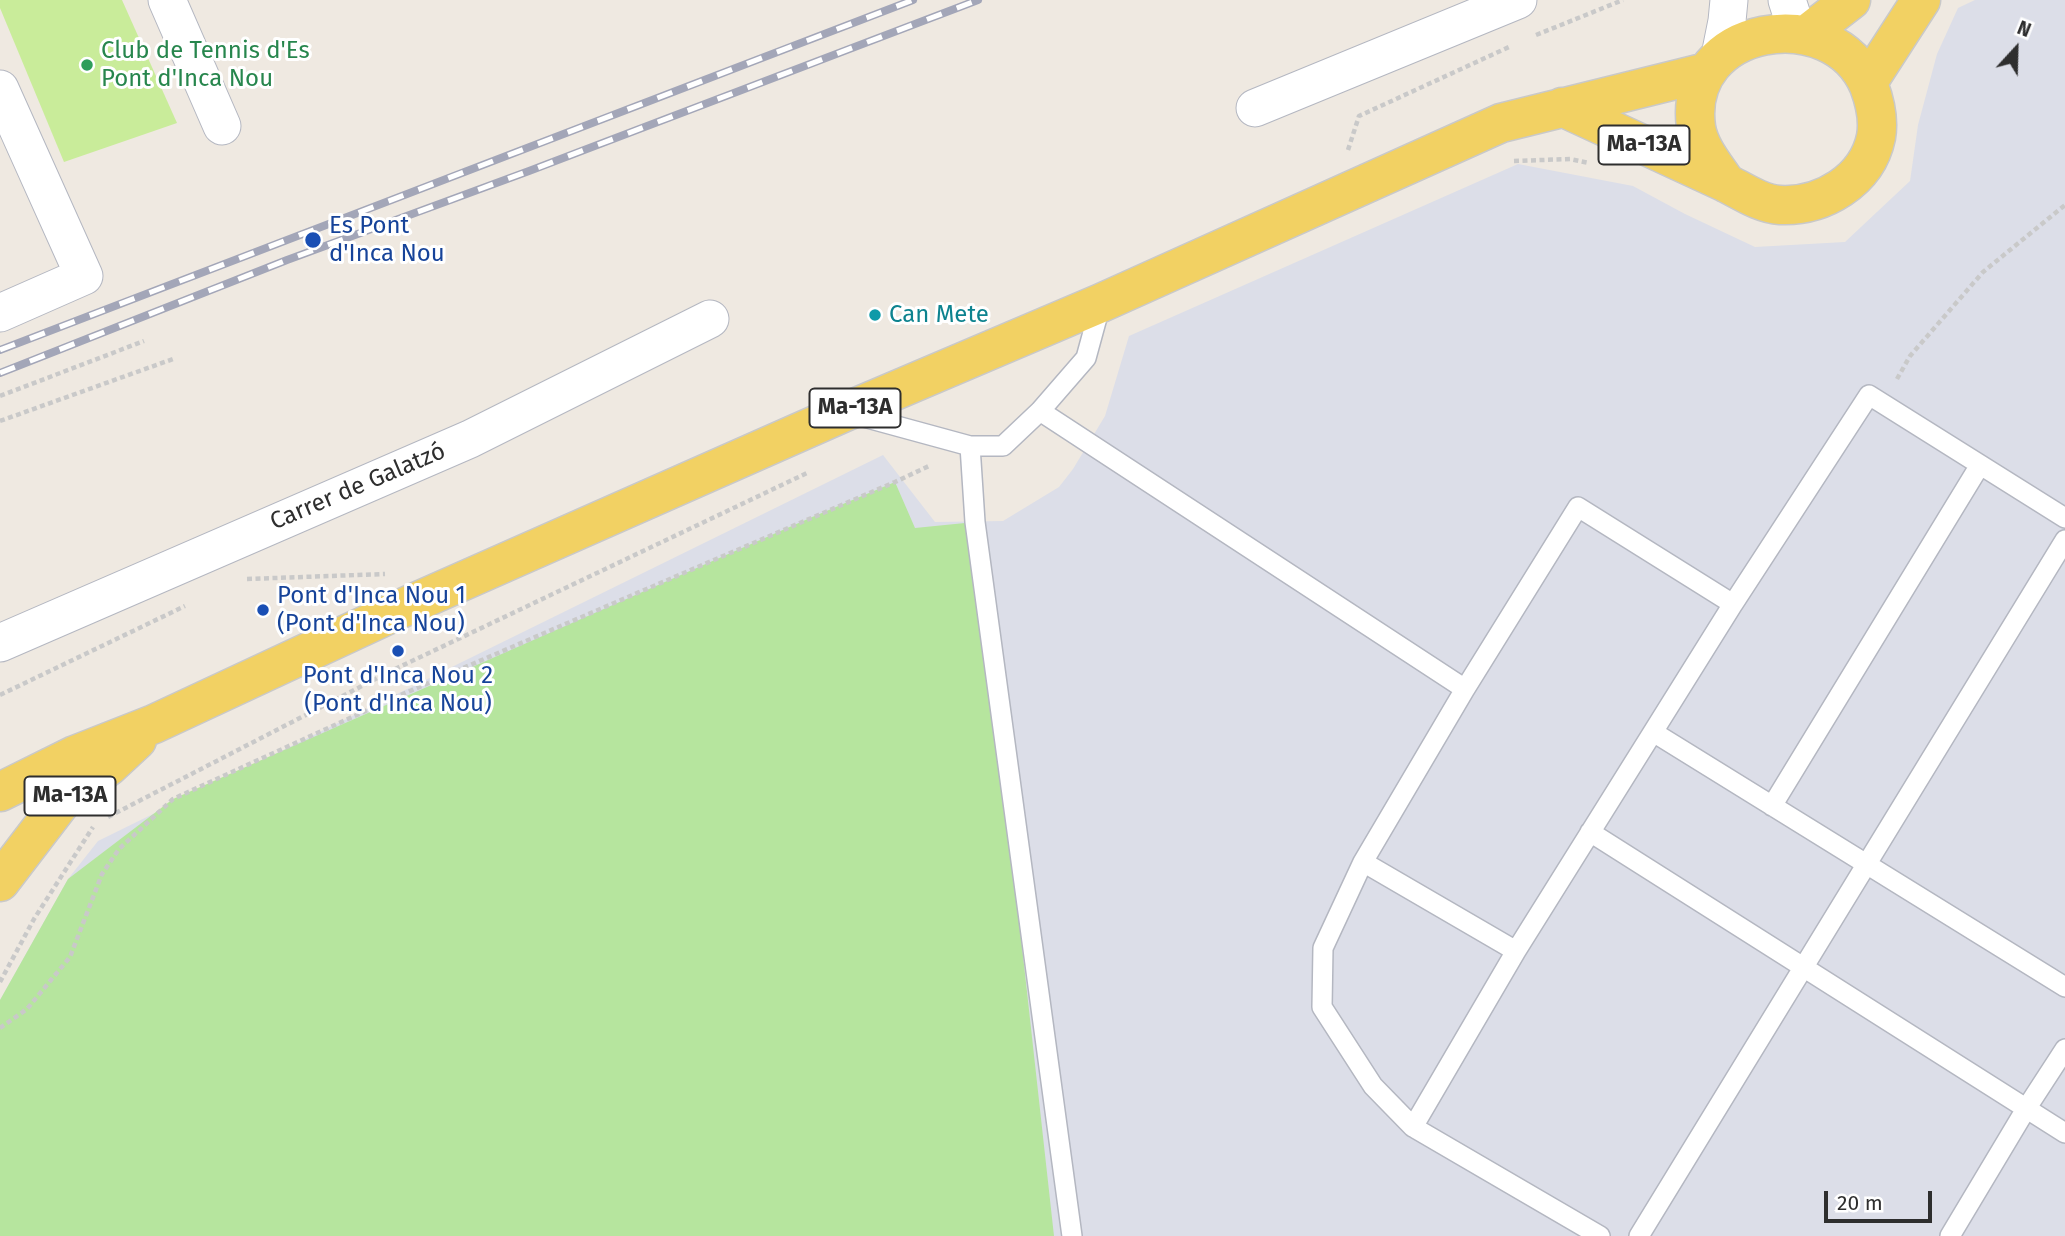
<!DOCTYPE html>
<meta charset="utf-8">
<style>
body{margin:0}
#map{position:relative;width:2065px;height:1236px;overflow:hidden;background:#efe9e1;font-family:"Fira Sans",sans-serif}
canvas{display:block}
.north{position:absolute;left:1981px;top:14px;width:70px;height:70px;-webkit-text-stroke:5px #fff;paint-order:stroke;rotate:22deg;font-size:19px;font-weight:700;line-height:28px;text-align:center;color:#2e2e2e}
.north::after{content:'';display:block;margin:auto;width:24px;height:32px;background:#2e2e2e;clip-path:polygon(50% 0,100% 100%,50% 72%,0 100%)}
.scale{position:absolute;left:1824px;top:1191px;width:108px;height:32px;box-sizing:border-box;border:4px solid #2e2e2e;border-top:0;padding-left:9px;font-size:21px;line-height:24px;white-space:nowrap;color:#2e2e2e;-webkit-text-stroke:5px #fff;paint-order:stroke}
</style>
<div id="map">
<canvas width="2065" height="1236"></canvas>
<div class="north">N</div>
<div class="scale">20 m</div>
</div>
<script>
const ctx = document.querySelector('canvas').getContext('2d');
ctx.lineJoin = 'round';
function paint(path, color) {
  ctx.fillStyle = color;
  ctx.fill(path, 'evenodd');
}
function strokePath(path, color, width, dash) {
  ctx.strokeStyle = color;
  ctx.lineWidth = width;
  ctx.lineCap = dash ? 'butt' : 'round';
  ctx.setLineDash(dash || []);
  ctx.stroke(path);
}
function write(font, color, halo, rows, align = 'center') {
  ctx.font = font + ' "Fira Sans",sans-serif';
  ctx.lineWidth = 6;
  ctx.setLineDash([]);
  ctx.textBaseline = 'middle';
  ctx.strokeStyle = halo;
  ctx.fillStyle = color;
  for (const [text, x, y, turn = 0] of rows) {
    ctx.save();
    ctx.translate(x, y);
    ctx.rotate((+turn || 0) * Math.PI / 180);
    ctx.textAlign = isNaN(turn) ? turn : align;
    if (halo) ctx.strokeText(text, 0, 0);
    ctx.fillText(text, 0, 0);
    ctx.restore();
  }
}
paint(new Path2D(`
 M1975,0H2065V1236H0V1000L68,879L98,841L883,455L935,522L1003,521L1059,487L1073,469L1105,416L1129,336L1518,164L1633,186L1685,214L1755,247L1845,242L1910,181L1918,125L1937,54L1958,8Z`), '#dcdee8');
paint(new Path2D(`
 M895,482L915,528L975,522L1054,1236H0V1000L68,879L173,799L810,518Z`), '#b6e59e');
paint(new Path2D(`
 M0,0H122L177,123L64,162L0,8Z`), '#c9ec9a');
const service = new Path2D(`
 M1040,411L1465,689
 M849,413L970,446H1003L1040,411L1086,358L1101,303
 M970,446L975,522L1072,1236
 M1733,604L1869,395L2065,518
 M1772,806L1980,465
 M1590,832L2065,1133
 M1363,862L1323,948L1322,1007L1373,1086L1413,1127
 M1516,951L1653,732
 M1600,1236L1413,1127L1516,951L1363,862L1465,689L1578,507L1733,604L1653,732L2065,987
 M1639,1236L2065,540
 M1950,1236L2026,1109L2065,1049`);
const minor = new Path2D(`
 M167,0L222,126
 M1787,0L1796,28
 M1720,56L1727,21L1729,0
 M0,89L84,276L0,313
 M1255,108L1518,0
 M0,643L470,439L710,319`);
const primary = new Path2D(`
 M1811,31L1851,0
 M1868,82L1921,0
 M1562,107L1726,183C1742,191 1761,204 1780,205C1822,207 1867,181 1876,137C1879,120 1875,102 1869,86C1833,0 1682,24 1696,127C1699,148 1715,166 1726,183
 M0,792L75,755L154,724L409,605L845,412L1101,303L1501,123L1707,72
 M0,882L62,801L109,766L137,740`);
strokePath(service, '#b4b7c1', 22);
strokePath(minor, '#b4b7c1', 39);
strokePath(primary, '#c9c9c9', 41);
strokePath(new Path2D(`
 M1536,35L1623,0
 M1348,150L1359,116L1509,47
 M1514,161L1570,159L1589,163
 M1897,379L1910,356L1983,272L2065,205
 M0,396L144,341
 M0,421L173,359
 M247,579L385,574
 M0,695L185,606
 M108,817L391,671L807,473
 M0,982L34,919L93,827
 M0,1028L27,1009L70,957L102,874L119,849L173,799L396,697L895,482L931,465`), '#c9c9c9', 4.5, [5, 3.5]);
strokePath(service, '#fff', 19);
strokePath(minor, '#fff', 37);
strokePath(primary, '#f2d163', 38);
const rail = new Path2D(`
 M0,350L913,0
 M0,373L287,260L529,171L978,0`);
strokePath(rail, '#a3a6b8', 8);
strokePath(rail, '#fff', 5, [16]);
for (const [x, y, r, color] of [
 [87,65,7,"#2e9e5b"],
 [313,240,9,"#1a4fb4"],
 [875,315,7,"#0f9aa8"],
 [263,610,7,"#1a4fb4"],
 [398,651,7,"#1a4fb4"]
]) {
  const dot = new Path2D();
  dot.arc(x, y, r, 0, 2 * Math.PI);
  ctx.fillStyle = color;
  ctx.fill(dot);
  strokePath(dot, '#fff', 2.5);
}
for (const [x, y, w] of [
 [1644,145,91],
 [855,408,91],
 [70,796,91]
]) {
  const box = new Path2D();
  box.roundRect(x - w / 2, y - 19.5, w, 39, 5);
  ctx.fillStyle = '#fff';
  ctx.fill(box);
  strokePath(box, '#2e2e2e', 2);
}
write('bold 23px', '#2e2e2e', null, [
 ["Ma-13A",1644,145],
 ["Ma-13A",855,408],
 ["Ma-13A",70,796]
]);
write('24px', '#27864d', '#fff', [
 ["Club de Tennis d'Es",101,51],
 ["Pont d'Inca Nou",101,79]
], 'left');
write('24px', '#164399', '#fff', [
 ["Es Pont",329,226],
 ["d'Inca Nou",329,254],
 ["Pont d'Inca Nou 1",277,596],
 ["(Pont d'Inca Nou)",277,624],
 ["Pont d'Inca Nou 2",398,676,"center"],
 ["(Pont d'Inca Nou)",398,704,"center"]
], 'left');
write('24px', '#0d838f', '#fff', [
 ["Can Mete",889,315]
], 'left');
write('24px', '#2e2e2e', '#fff', [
 ["Carrer de Galatzó",358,487,-23]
]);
</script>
